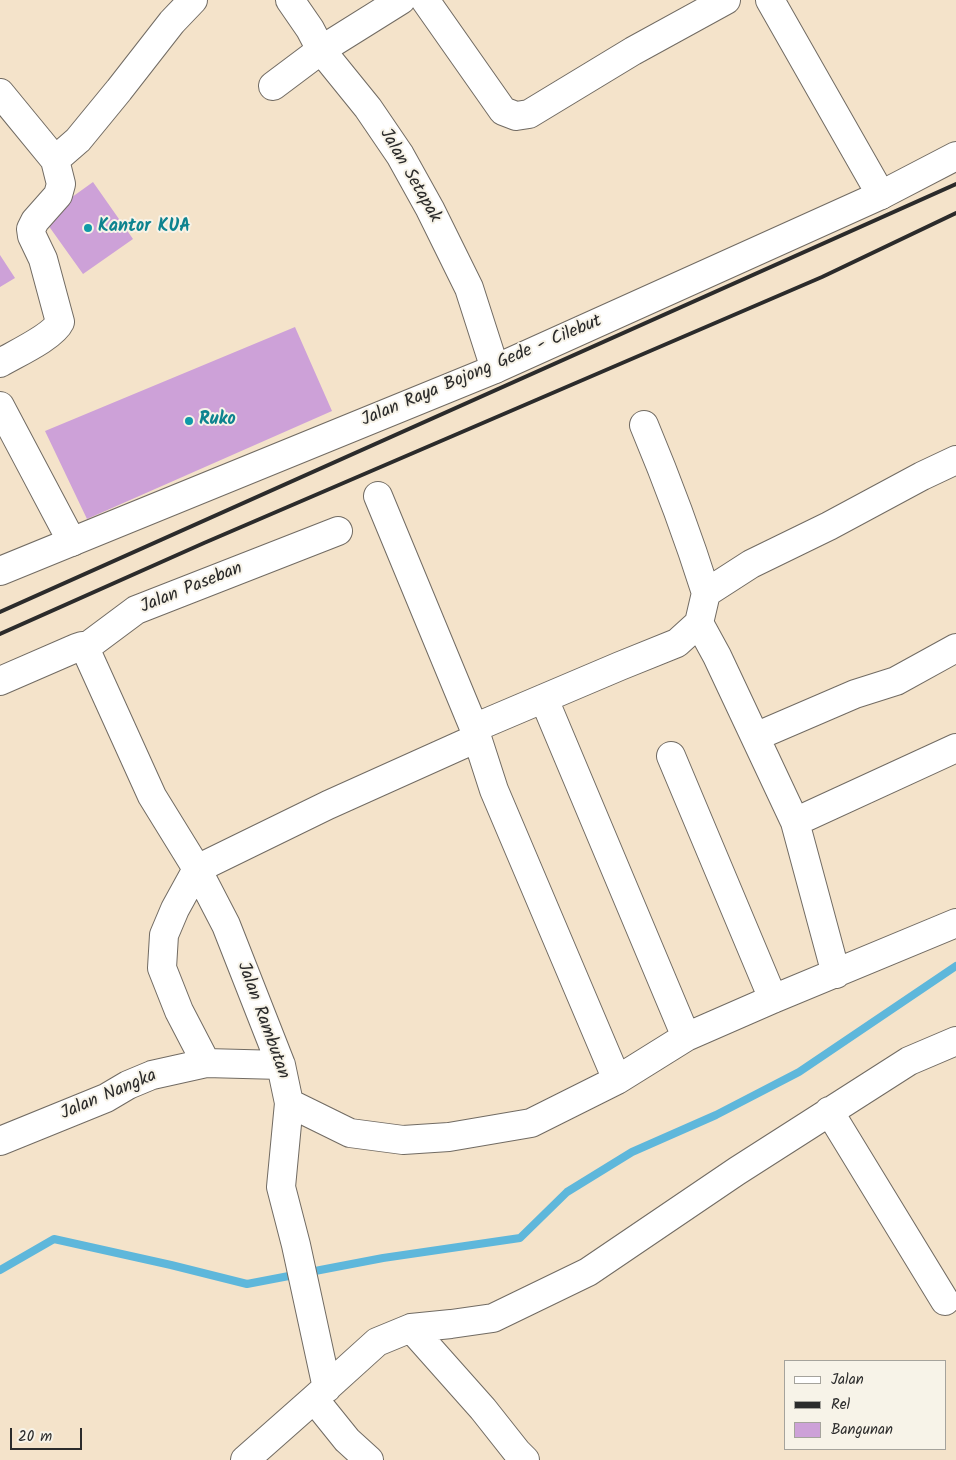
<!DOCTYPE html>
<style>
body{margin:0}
#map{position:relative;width:956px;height:1460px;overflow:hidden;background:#f4e3ca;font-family:Kalam,sans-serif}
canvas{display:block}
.legend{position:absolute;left:784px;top:1360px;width:162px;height:90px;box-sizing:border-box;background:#f7f3e8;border:1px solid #a5a39c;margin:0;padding:6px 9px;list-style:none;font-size:15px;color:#2b2b2b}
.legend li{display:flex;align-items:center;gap:10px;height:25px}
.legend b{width:25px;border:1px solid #a5a39c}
.scale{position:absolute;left:10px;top:1428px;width:72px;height:22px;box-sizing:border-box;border:2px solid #2b2b2b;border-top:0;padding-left:6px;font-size:15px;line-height:18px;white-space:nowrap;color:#2b2b2b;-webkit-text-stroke:4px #f7f3e8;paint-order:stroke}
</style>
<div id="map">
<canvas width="956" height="1460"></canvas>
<ul class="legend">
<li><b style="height:6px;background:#fff"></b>Jalan</li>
<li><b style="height:6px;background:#2b2b2b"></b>Rel</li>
<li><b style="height:14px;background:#cda1d8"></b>Bangunan</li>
</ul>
<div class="scale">20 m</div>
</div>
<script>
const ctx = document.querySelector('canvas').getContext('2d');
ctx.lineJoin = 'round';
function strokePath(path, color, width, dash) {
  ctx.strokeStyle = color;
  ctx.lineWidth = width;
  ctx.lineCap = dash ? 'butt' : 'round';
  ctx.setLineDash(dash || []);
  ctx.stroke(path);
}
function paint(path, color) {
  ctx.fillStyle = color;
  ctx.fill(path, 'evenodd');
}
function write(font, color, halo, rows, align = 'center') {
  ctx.font = font + ' Kalam,sans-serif';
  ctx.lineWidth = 4;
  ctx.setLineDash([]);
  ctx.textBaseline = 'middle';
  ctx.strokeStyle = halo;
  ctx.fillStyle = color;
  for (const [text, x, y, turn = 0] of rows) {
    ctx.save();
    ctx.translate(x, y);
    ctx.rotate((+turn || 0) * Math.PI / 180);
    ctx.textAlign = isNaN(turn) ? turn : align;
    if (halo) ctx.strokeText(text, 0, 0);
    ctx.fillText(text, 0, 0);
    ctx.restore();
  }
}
strokePath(new Path2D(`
 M0,1270L54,1239L171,1265L247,1284L383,1258L520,1238L567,1192L632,1152L716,1115L799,1072L956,966`), '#5eb7db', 8);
paint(new Path2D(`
 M93,182L133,239L83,274L43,218Z
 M0,255L15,278L0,287Z
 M295,327L332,411L87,519L45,431Z`), '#cda1d8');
const street = new Path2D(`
 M290,0L310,29L321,50L368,108L400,155L430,209L469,288L495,369
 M425,0L503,111L516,116L529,114L633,51L726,0
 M770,0L881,195
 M273,86L321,50L401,0
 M0,93L55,160L61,184L58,195L35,221L31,229L32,236L43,259L60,322C53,337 15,354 0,363
 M55,160L78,140L119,90L172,22L193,0
 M0,406L72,542
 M644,425C667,480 688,536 706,593
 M378,496L474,728L494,790L617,1080
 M699,623L717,656L795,822L836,974
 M85,648L152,796L197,869L226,925L281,1065L289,1103L281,1187L296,1245L327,1388
 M0,681L76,648L82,646L85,648L136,610L338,531
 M544,699L686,1037
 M474,728L620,666L677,643L699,623L706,593L751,564L829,526L922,476L956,460
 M755,737L855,694L896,681L956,648
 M671,756L773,999
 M795,822L956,748
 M206,1063L179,1011L162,968L164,935L175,909L197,869L328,805L477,738
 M289,1103L350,1133L403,1140L449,1137L531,1123L617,1080L686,1037L773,999L956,923
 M829,1111L945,1301
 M0,1141L106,1098L128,1085L152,1075L206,1063L281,1065
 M411,1328L483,1409L517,1452L525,1460
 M314,1399L347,1440L369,1460
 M245,1460L314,1399L377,1342L411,1328L451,1324L493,1318L588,1272L737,1171L909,1061L956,1041`);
const secondary = new Path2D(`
 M0,571L495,369L881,195L956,156`);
strokePath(street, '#716b63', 30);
strokePath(secondary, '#716b63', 30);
strokePath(street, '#fff', 28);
strokePath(secondary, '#fff', 28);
strokePath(new Path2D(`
 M0,612L956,184
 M0,634L204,543L822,277L956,213`), '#2b2b2b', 4);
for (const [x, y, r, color] of [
 [88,228,5,"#0f9aa8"],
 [189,421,5,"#0f9aa8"]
]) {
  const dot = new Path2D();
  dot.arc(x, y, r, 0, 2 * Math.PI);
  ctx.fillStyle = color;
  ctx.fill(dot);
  strokePath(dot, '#f7f3e8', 2);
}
write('18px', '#2b2b2b', '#f7f3e8', [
 ["Jalan Setapak",409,176,60],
 ["Jalan Raya Bojong Gede - Cilebut",482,372,-23],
 ["Jalan Paseban",192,589,-22],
 ["Jalan Rambutan",262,1021,70],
 ["Jalan Nangka",109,1096,-23]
]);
write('bold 18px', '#0d838f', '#f7f3e8', [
 ["Kantor KUA",98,228],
 ["Ruko",199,421]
], 'left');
</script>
